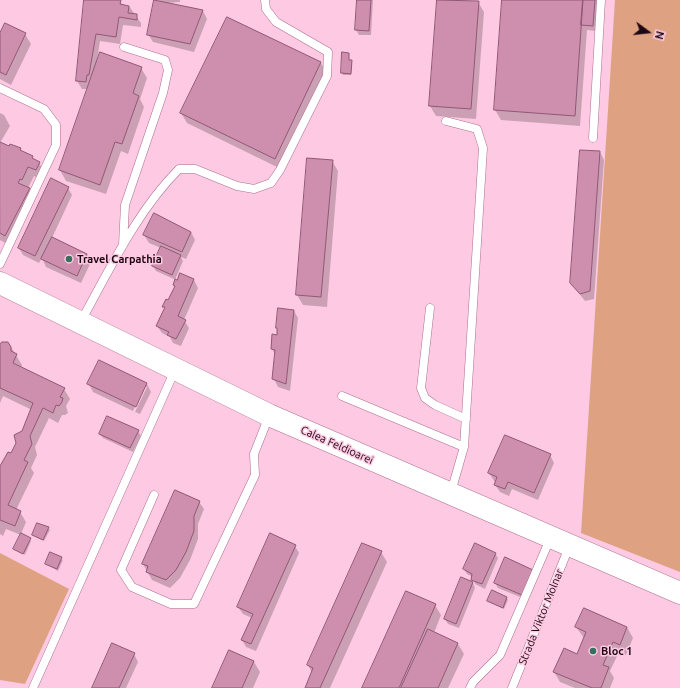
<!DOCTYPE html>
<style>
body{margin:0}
#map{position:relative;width:680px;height:688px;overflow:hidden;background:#fec9e2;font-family:Ubuntu,sans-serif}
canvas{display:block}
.north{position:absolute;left:628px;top:12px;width:40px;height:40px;-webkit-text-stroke:3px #fec9e2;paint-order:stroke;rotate:105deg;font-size:11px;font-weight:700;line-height:16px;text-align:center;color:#1d0713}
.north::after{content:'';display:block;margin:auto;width:14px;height:18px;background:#1d0713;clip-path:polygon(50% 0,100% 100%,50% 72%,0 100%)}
</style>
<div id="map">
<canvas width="680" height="688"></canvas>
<div class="north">N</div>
</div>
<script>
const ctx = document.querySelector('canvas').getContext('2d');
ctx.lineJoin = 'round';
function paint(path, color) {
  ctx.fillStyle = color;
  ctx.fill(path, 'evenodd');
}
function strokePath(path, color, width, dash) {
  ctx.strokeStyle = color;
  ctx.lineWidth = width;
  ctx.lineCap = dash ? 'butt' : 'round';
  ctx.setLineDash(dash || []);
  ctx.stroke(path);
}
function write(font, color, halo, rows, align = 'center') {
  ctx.font = font + ' Ubuntu,sans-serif';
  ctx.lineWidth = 3;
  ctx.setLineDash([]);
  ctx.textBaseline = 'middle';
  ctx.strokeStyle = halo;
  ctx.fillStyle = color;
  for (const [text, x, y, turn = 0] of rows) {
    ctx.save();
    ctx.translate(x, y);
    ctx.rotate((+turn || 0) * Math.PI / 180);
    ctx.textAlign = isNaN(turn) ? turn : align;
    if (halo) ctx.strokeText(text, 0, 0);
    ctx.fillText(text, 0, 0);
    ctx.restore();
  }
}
paint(new Path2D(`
 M615,0H680V572L581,533Z
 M0,553L69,589L25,684L0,680Z`), '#dea283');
paint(new Path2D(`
 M85,0L120,1L123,6H129L141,23V27L123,25L120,44L100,41L97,60L141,68L147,78L140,99L144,107L128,154L121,151L106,194L66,181L60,170L88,89H82L77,81Z
 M159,0H180V2L166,3L203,11L207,19L194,52L153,42L148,34Z
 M358,0H373L371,35H359L356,30Z
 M438,0L478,2L484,12L476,119L436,116L430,106Z
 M503,0H598L596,31L587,30L580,126L501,120L495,110Z
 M227,18L321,63L327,73L281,169L187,123L181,113Z
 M25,34L31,44L11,85L0,79V36Z
 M349,54V61L352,63L351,75H343L342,73Z
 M0,113L4,115L10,126L0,143L32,157L34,161L39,163L45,173L42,180L34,176L28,188L35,199L11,246L0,240Z
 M600,152L604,160L594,299L585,301L571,283Z
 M332,161L338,171L327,307L303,305L297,295Z
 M68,188L72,195L52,238L87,254L91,262L81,283L46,267L42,258L39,263L23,255L19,248Z
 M191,232L195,240L186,259L181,257L183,261L175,280L178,281L181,274L194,280L198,288L184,320L189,328L181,346L173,343L170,337L162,333L157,326L165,309L164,306L169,301L175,287L174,285L176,280L156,271L153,266L161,248L149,243L144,235Z
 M294,311L298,318L290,391L278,387L274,379L276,356L272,349L278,336L277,328Z
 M0,346L11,347L22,365L21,368L64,389L70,399L66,406L68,413L65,415H62L58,423L49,418L35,447L37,455L31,468L34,473L16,510L20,512L26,522L21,534L31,541L25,555L14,549L21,535L6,529L3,536L0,534V467L12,455L32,410L3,396L0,403Z
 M100,361L147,384L151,392L140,414L135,412L147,387H144L133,411L93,392L89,384Z
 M138,431L141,436L133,452L103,438L100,434Z
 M550,455L554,463L538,500L512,489L509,496L500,492L495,485L496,482L494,481L489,473Z
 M199,502L204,509L198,524V539L190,560L180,578L170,588L152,580L143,564Z
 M48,528L50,530L44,541L33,535Z
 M295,546L299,553L256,651L246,647L242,640L252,618L243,614L238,607Z
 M381,552L387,562L330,688H306L312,673L308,665Z
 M495,553L498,558L485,589L473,583L475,588L459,628L448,624L445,619L461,578L475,584L473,577L467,574L464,569Z
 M51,554L63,560L58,571L46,564Z
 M505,559L525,599L498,588L495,583Z
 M507,598L508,600L504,609L488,601Z
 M435,605L441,615L434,633L458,644L464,654L448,688H363Z
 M576,627H627L633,638L626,655L619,652L610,671L614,678L610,688H575L560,682L554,672L577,655L584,638Z
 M230,651L254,662L260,672L253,688H213Z
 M134,654L138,662L126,688H93Z`), '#0003');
const building = new Path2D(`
 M84,0H121L120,4L129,6L128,13L137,14V20L119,17L116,37L96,34L89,75H87L86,82L76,81Z
 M154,0L203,10L190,44L147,35Z
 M357,0H371L369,31L355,30Z
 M437,0L479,1L471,109L429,106Z
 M502,0H583L575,116L494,110Z
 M583,0H595L593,26L581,25Z
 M227,17L321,62L275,159L180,113Z
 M5,23L26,33L6,75L0,72V33Z
 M100,52L142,67L133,93L139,96L122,144L115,142L100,185L59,170Z
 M342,52L349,53V60H352L351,74L341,73Z
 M0,142L9,146L10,144L21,148L20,150L33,156L32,158L40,162L36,170L28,167L22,180L20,179L18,183L30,188L5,236L0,233Z
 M580,150L600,151L590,291L580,294L570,283Z
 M307,158L333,160L321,297L296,295Z
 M51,178L69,187L35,256L18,248Z
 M154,213L191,232L182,252L143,235Z
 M52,237L87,254L77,276L41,259Z
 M161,246L181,255L172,275L152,266Z
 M180,273L194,279L178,316L186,320L176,339L167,335L169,332L156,326L165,307H162L166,299L168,300L175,286L173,285L175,279L177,280Z
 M278,308L294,310L286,384L272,379L275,350L271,349L272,334L277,335V328H276Z
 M2,342H8L11,347V351L17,354L13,363L65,388L60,397L63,398L62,402L59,406L56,405L53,413L43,408L30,436L32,444L24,460L28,462L8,505L21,511L15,526L0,520V466L8,452L11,453L16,443L14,435L22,431L33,403L0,388V345Z
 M99,360L147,383L136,407L87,384Z
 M107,416L139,430L130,448L99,434Z
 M505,435L551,454L534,493L508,482L505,489L494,485L497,477L488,473Z
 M175,490L200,501L194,516V531L186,552L176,570L166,580L146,572L148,566L142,564Z
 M37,523L49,527L43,540L32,535Z
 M21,533L31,538L23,554L13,549Z
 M270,533L296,545L251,644L241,640L253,614L237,607Z
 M362,543L382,551L320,688H305L313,668L307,665Z
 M475,543L496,553L482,584L471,580L472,574L463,569Z
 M50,552L62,557L57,569L45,564Z
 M505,557L533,570L522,595L494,583Z
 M461,577L473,582L456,624L444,619Z
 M492,590L507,597L503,608L487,601Z
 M406,591L436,604L399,688H362Z
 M584,608L627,627L620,645L613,642L603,665L609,667L601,688H592L553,672L564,648L577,654L586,632L575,627Z
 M428,629L458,643L438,688H401Z
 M112,643L135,653L119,688H92Z
 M229,650L254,661L242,688H212Z`);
paint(building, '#cd8fad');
strokePath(building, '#915775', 1);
const service = new Path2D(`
 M0,88L44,109L56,125V145L0,264
 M446,121L477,129L483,148L464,447L451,492
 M593,138L601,0
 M123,245L125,205L163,93L168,70L165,60L124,47
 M430,308L421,388L425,398L435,405L466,419
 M81,321C110,269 137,211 179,169H195L237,186L254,189L271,183L280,170L327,76L328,52L276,22L266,9L265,0
 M342,396L464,447
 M154,495L121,570L132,587L171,604H194L255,475L254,454L269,416
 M33,688L175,370
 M470,688L473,682L500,655L550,539
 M512,688L569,547`);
const secondary = new Path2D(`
 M0,283L269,415L680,593`);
strokePath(service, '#ac708e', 9);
strokePath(secondary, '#ac708e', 23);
strokePath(service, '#fff', 8);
strokePath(secondary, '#fff', 22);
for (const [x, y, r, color] of [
 [69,259,4,"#34705c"],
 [593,651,4,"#34705c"]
]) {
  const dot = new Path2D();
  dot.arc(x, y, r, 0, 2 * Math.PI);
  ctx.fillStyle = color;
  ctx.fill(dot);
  strokePath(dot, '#fec9e2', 1.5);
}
write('bold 11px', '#1d0713', '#fec9e2', [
 ["Travel Carpathia",77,259],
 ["Bloc 1",601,651]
], 'left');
write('11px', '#1d0713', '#fec9e2', [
 ["Calea Feldioarei",337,445,24],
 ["Strada Viktor Molnar",541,617,-68]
]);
</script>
